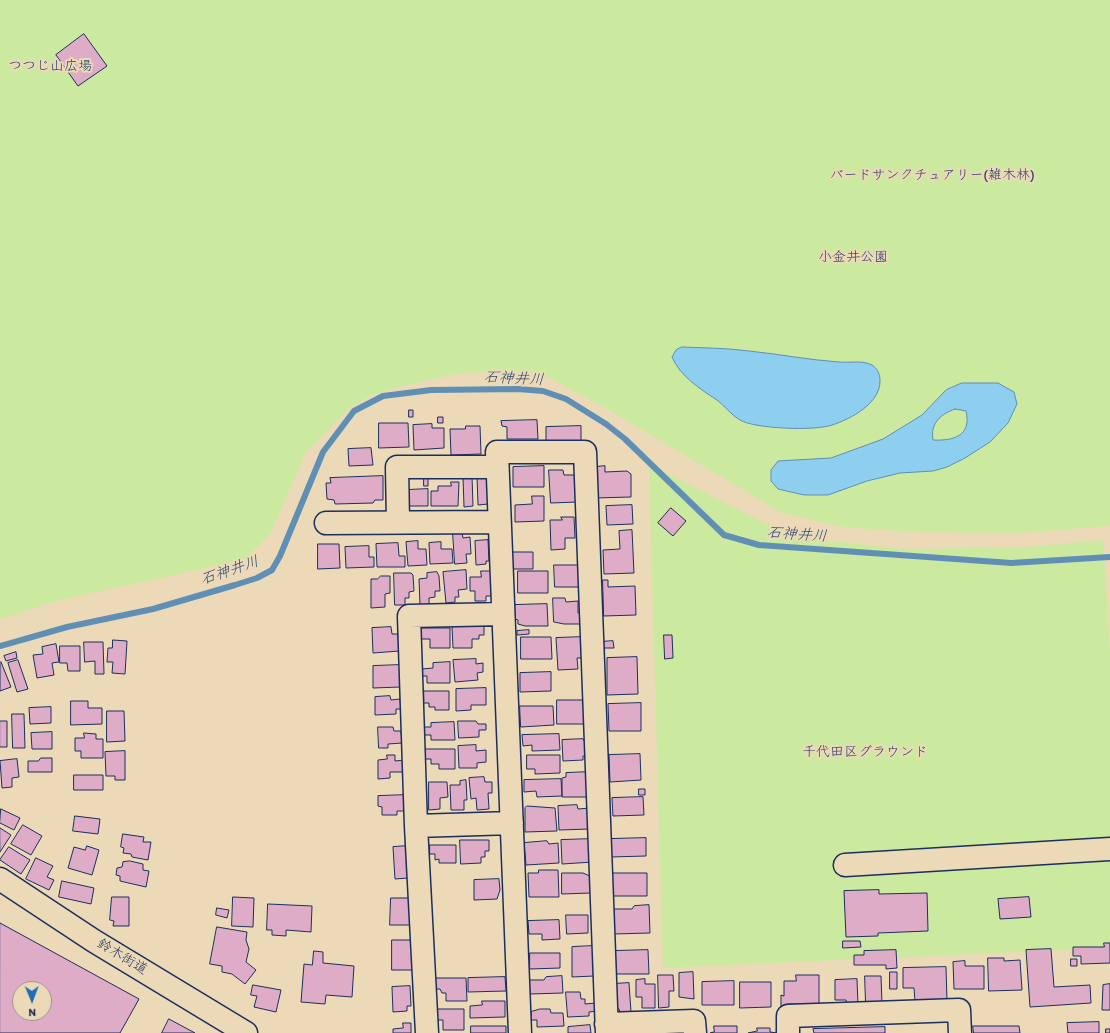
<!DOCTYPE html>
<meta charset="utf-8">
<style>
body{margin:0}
#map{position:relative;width:1110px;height:1033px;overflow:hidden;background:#ecd9b7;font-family:Itim,sans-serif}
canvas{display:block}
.north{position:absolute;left:12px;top:981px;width:40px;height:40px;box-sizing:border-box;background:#ecd9b7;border:1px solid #989593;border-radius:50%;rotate:179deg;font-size:11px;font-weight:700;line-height:16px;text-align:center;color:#1b2f5e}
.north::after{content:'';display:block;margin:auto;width:14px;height:18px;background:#1f6fb2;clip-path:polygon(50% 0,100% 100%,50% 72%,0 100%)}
</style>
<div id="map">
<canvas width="1110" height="1033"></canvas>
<div class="north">N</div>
</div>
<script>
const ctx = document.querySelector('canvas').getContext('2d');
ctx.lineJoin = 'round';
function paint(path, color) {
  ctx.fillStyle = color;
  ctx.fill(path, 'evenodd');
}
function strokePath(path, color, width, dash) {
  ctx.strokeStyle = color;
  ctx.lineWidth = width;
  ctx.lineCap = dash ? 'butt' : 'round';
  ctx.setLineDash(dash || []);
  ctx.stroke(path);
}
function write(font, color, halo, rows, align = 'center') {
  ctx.font = font + ' Itim,"Klee One",sans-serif';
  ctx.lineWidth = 4;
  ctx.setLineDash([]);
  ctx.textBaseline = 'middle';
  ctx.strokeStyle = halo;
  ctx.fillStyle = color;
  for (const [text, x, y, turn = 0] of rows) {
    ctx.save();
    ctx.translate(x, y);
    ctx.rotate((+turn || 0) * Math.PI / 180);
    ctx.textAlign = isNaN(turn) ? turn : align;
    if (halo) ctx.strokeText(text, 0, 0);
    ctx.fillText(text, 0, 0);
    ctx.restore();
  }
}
paint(new Path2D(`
 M0,0H1110V526L1018,533L910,532L843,527L782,513L607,409L550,378L524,371L461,373L390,389L368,397L350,407L306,452L270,534L246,558L233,562L60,600L0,619Z
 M649,464L772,527L815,539L902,549L1027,547L1103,540L1110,653V948L663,968Z`), '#cce9a0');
const water = new Path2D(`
 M682,347C705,348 727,348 749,351C779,354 809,360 839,362C850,363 863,360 872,365C877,368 880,374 880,380C881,403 851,419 832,425C816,431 755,429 740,420C731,415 725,406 717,400C700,389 680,376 672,357L676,350Z
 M962,383H998L1014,392L1017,404L1008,423L990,442L965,458L947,467L933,471L900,473L867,481L828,495H804L778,489L771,481V470L778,461L831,458L883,439L922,415L946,390ZM955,409L966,411C972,436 953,441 933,440C930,423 941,414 955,409Z`);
paint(water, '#8ecfef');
strokePath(water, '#608fb5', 1);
strokePath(new Path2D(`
 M0,646L67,627L153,609L235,585L257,578L272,570L280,556L323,452L354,411L383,396L431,390L518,389L543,391L566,399L606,424L625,439L724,535L759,545L1011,563L1110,557`), '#608fb5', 6);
const building = new Path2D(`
 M84,34L107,66L78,86L56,55Z
 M409,410H413V417H409Z
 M438,417H443V423H438Z
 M537,420L538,439H507V427L502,426L501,421Z
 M379,423H408L409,447L379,448Z
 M432,424V428H444V448L414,450L413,425Z
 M466,426H480L481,454L451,455L450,429H465Z
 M581,426V442L546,443V427Z
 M371,448L373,465L349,466L348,449Z
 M544,466V487H513V467Z
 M605,466V472L627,471L631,474V497L595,498L596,467Z
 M549,470H563L564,475H576L577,502L551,503Z
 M485,475L487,479L488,504L478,505L477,476Z
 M383,476V500H375L373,503L335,504L334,500L327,499L326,483H331L330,478Z
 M472,476L473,506L464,507L463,477Z
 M424,478H428V486H424Z
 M451,482H459L458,506H431V491H438V486H451Z
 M428,489V506H407V490Z
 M532,496H544V521L515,522V505L532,504Z
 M632,505L633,524L607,525L606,506Z
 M671,508L686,521L673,536L658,523Z
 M561,517H574L575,538H565V549L551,550L550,520H562Z
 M632,530L634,573L604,574L603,550L620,549L619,531Z
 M453,533H462L463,538L470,537L471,554H466L467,563L455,564Z
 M488,540L489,561H486V564L476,565L475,541Z
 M418,541V549H426L427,565L408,566L406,542Z
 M441,542V549H452L453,563L430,564L429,543Z
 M398,543L399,556H405V567H377L376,544Z
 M318,544H339L340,568L318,569Z
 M369,546V557H374V567L346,568L345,547Z
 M512,552H533V569H512Z
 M554,565H580V587H555Z
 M466,570L467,589L458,590L459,597H455V602L446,603L443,572Z
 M481,571H492L493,596H486V601H475V591H470V577H481Z
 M518,571H548V593H518Z
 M437,572L439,576L440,591H435V597L429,598V605H420L419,579L427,578V573Z
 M394,573H411L413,575L414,591L409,592V598H405V605H395Z
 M381,576H390V593L385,594V607L371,608V579H377Z
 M603,580H608V587L635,586L636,615L604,616Z
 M553,598H565L566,602L578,601V613H582V624H564L554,622Z
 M547,604L548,626H525L518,624V620L515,619L514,605Z
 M484,625V635H479V639H472V648H453L452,626Z
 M391,627L392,634H398L399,651L373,653L372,628Z
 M419,628H450V648H430V639H420Z
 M529,630V634L517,635V631Z
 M664,635H672L673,658L665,659Z
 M521,637H551L552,659H521Z
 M583,637L584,658H577L578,669L558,670L556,638Z
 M113,640L127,641L125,674L112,673L113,662H107L108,648H112Z
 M613,641L614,648H600V642Z
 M84,642H103L104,674H95V661L85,662Z
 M56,644L59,662L52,663L54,675L37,678L33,655L43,654L42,647Z
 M60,646H80V671H68L67,663H60Z
 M16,652L17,658L6,661L4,656Z
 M637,657L638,694L607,695V658Z
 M476,659V664L483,663V672L477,673L478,680L455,682L453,660Z
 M18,660L28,689L17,692L8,663Z
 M1,662L11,687L0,691V663Z
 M450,662V683H427V676H422V669L433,668V663Z
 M400,665V687L373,688V666Z
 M551,672V691L520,692V673Z
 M486,688V705H471V710L456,711V689Z
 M424,691H449V710H435V707H429V703H424Z
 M390,696L391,700L400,699L401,709H396V714L375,715V697Z
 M557,700H583V704H587L588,724H557Z
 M71,701H88V708H102V724L71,725Z
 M641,703V731H609L608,704Z
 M520,706H553L554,725L521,727Z
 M51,707V723L30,724L29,708Z
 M107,711H124L125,741L107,742Z
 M12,714H24L25,748H13Z
 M0,721H7V747H0Z
 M458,721H476L478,724H486V730H479V737L459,738Z
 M454,722L455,740H431V735H424V727H431V723Z
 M378,727H393L394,731H401L402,743L388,744V748H379Z
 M52,732V749H32L31,733Z
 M84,733L96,734V739H103V758H81V751H75V738H84Z
 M559,734L560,750L532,751V745L523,746L522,735Z
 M583,739L584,741H587L588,755L583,756V760L563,761L562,740Z
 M476,745V751L486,750V762L477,763V768H459L458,746Z
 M425,749H455V769H439V764H431V759H425Z
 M125,751V780H115V776H106L105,752Z
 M640,754L641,780L610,782L609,755Z
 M387,755H395V761L405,760V772H390V778L378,779V760L387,759Z
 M527,755H560V773L535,774V769H527Z
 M41,758H52V772H28V761H38Z
 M17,759L19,777L12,778V787L2,788L0,761Z
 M589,772V797H562V778L566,777V773Z
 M74,775H103V790H74Z
 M484,777L485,782H492V793H488L489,809L477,810L476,798L471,799L469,778Z
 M561,779L562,796L537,797L536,791L524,792V780Z
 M466,780L467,800H464V810H451L450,785H460V781Z
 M429,782H447L448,797L440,798V809L429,810Z
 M639,789H645V795H639Z
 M407,795V805H404V811H397V815H382V807L378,806V796Z
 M643,797L644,815L613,816L612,798Z
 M577,805L578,809L590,808V829L559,830L558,806Z
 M527,806L555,808L557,831L525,832V808Z
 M1,809L20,818L14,830L0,823Z
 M75,816L100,819L98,834L73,831Z
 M23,825L42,836L31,855L11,844Z
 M0,828L11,835L0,852Z
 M123,834L144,837L143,842H151L148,860L132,857L131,854L123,853L124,848L121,847Z
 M646,838V856L610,857V839Z
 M592,839L593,862L562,864L561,840Z
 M460,840H489V851H485V857H481V863L461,864Z
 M547,841L549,844L558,843L559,863L526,865L524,843Z
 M430,845H456V863H439V859L435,860V854H430Z
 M87,846L99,850L92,875L68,868L74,847L85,850Z
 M409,846L408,878L395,879L393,847Z
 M9,847L30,860L21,874L0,860Z
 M36,858L53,866L47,877L54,880L49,890L26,879Z
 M130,861L143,864V870L149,871L146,887L120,881V876L116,875L117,868L122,867L123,862Z
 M539,870H558L559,897H529L528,873H538Z
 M562,873H583L590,876L591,893L562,894Z
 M612,873H647V896H612Z
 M499,879L500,890L497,899L474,900V880Z
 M62,881L94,888L91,904L59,897Z
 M879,890V894L927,893L928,931L878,933V936L846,937L844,891Z
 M112,897H129V926H113L114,921L110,920Z
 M233,897L254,898L253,927L232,926Z
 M1029,897L1031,917L1000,919L998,899Z
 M391,898H410V925H390Z
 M268,904L312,906L311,932L286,930V936L272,935V930H267Z
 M649,905L650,933L613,934L612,909H632L634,906Z
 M217,908L229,910L227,918L216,915Z
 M566,915H588V933L567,934Z
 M559,920L560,939L542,940V934H529L528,921Z
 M0,923L139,999L120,1033H0ZM20,989H44V1013H20Z
 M217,927L247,932L246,940L249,949L246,962L256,970L245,984L232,974L222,972V966L210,964Z
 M392,940H412V970H392Z
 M843,941H860L861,947L843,948Z
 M1104,943H1110V963L1081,964V956H1073V947H1104Z
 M593,946L594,976L572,977V947Z
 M1051,949L1054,987L1090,985L1091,1003L1030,1007L1026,950Z
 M648,950L649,974H615L614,951Z
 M896,950L897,968L886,969V965H854V955H864V951Z
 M314,951L323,952V963L354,966L352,997L326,995L325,1004L301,1002L304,964L312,965Z
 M530,953H560V968L530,969Z
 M988,958H1004V961L1020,960L1022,990L989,991Z
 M1071,959H1077V966H1071Z
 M965,961V966H984V989H954L953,962Z
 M946,967L947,1001H915L914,988H903V968Z
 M693,972L694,999L679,997V973Z
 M890,972H897V989H890Z
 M658,975H673L674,991H669V1007L659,1008Z
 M796,975H819V1004H787V1009H781V995L784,996V981H796Z
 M562,976L563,993L530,994L529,980H544L546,977Z
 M865,976H881L882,1004H866Z
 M505,977L506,991L468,992V978Z
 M436,978H466L467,1001H446V993H442L440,989H436Z
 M645,979V984H655V1008H642V997H636V980Z
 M857,979L858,1005H847L846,1000H835V980Z
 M734,981V1005H702V982Z
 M740,982H771V1007L740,1008Z
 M629,983L631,1012H620L619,1009H615L613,984Z
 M1110,984V1010H1102L1103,985Z
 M253,985L281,990L276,1012L254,1007L257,996L251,995Z
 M410,986L411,1006H407V1011L393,1012L392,987Z
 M566,992H580L581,999H585V1004L596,1003L597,1011L589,1012V1016L568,1017Z
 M482,1001H505V1017L470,1018V1006L482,1005Z
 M437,1009H464V1030H443V1020H438Z
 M540,1009H550L551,1013H563L564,1026L537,1027V1020H531V1012Z
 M169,1019L195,1033H162Z
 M1099,1022V1033H1068L1067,1023Z
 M403,1023H411V1033H393V1029L403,1028Z
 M590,1025L591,1033H568V1027Z
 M471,1026H506V1033H471Z
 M714,1026H737V1033H710L714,1032Z
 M973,1026H1019L1020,1033H974Z
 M885,1027V1033H814L813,1029Z
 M757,1028H770V1032L777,1033H748L757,1031Z
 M1106,1029H1110V1033H1106Z`);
paint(building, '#dfacc8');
strokePath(building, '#1b2f5e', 1);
const minor = new Path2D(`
 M398,522L397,467H497
 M326,523L499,522
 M416,826L512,823
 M845,865L1110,849
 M0,879L94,941L246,1033
 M606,1024L694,1021L695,1033
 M427,1033L416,826L409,616L503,614
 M520,1033L497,452H585L607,1033
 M788,1033V1016L959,1010L960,1033`);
strokePath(minor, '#1b2f5e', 25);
strokePath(minor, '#ecd9b7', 22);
write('14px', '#2d4265', '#ecd9b7', [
 ["つつじ山広場",50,66],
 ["バードサンクチュアリー(雑木林)",932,175],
 ["小金井公園",853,257],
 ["千代田区グラウンド",865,752]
]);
write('14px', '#1b2f5e', '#ecd9b7', [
 ["鈴木街道",122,957,31]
]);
write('italic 15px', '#2c4774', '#ecd9b7', [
 ["石神井川",514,379,3],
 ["石神井川",797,535,4],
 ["石神井川",230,571,-19]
]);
</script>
